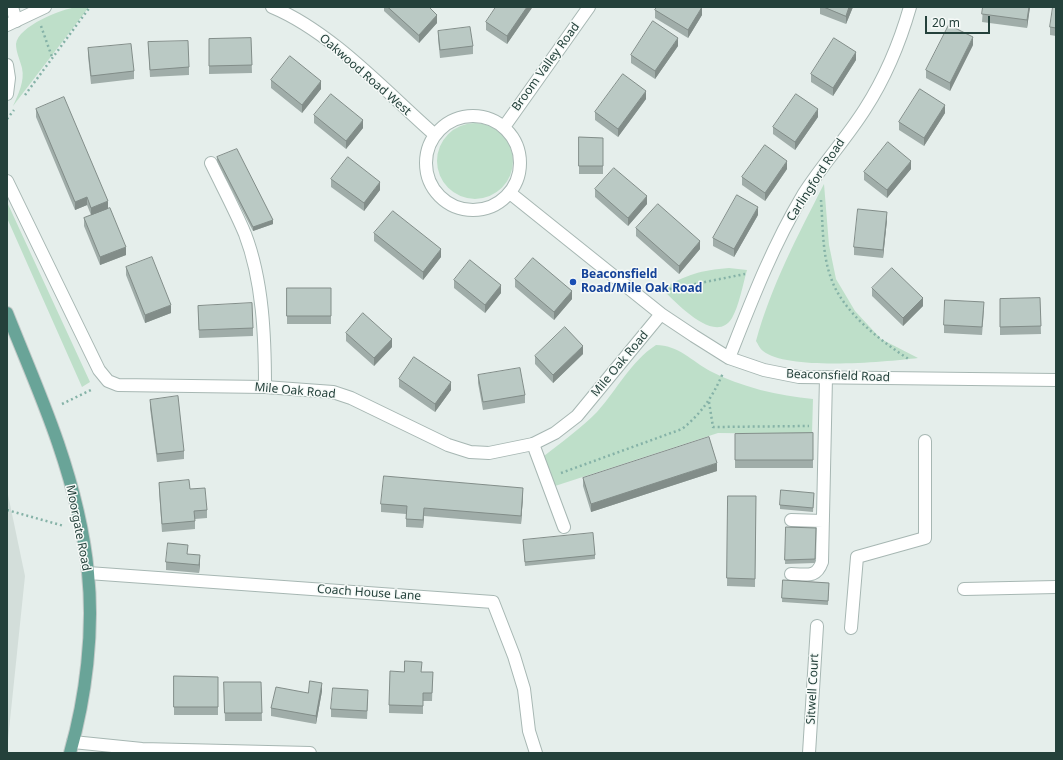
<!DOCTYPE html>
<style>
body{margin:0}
#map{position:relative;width:1063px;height:760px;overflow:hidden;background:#e5eeeb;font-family:"Noto Sans",sans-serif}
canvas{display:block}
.frame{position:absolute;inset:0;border:8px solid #24413b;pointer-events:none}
.scale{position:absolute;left:925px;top:16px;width:65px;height:18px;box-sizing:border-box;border:2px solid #24413b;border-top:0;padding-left:5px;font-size:12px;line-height:14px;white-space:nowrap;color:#24413b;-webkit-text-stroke:3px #f6faf8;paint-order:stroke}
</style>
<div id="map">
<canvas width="1063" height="760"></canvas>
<div class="frame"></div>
<div class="scale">20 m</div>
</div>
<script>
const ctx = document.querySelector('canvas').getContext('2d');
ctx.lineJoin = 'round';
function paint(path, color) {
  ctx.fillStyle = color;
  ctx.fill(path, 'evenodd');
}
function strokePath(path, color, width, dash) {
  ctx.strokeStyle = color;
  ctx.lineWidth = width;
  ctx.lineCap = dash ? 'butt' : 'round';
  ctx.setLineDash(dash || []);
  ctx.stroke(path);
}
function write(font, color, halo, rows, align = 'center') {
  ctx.font = font + ' "Noto Sans",sans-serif';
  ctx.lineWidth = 3;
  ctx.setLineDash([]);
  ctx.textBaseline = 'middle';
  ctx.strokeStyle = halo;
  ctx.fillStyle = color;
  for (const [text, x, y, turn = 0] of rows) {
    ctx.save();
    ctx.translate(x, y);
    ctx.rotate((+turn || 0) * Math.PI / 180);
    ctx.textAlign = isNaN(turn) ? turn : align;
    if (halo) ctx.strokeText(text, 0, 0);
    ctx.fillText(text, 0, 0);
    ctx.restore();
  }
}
paint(new Path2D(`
 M7,490L25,576L7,749Z`), '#d3deda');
paint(new Path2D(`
 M77,7H89L13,106C18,95 25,81 22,68C20,60 16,52 16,44C18,26 62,9 77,7Z
 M437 161a38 38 0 1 1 76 0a38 38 0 1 1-76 0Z
 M824,184L829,245L836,279L855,311L881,339L918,358C885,362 788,371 763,351C760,349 758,344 756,341C771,286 798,235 824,184Z
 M7,202L90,382L82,387L7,218Z
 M729,268L747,270C743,284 739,306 732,318C715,346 676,302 662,289C686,275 701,270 729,268Z
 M656,345C678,345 692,361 710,371C741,387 779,396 813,399L812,434L718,433L555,486L544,456C562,442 581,428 597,412C617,390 631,361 656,345Z`), '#bedfc9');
const lane = new Path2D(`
 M12,7L16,21
 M211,163C222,186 235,210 245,234C263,281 265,337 265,387
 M533,444L564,527
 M791,520L823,521
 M791,574C806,574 816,579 822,562L826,377
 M851,628L857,557L925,538V441`);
const street = new Path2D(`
 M272,7C332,32 386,92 435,135
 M7,25L45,7
 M7,65L9,78L7,94
 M426 163a47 47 0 1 1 94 0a47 47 0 1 1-94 0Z
 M504,127L589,7
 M7,181L99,370L108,381L118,385L265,387L333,392L351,398L448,445L470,452L489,453L533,444L555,433L577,416L661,314
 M510,193L661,314L694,336L729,358L764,370L799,377L1056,380
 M729,358C751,302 772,247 803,195C822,165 846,139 865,109C885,78 900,42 910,7
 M88,573L493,602L514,656L524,689L529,731L536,753
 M964,589L1056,587
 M73,742L142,749L310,753
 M809,753L817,626`);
const primary = new Path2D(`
 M7,313C24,356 43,399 58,443C72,484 84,530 88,573C94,631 86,697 70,753`);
strokePath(lane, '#a7b7b3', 14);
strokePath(street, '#a7b7b3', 14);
strokePath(primary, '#c2cac8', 14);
strokePath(new Path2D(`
 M41,26L52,57
 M25,95L90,7
 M7,119L14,110
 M821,200C823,225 822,254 831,278C843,313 881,341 910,360
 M660,291L745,274
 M709,402L713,427L809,426
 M62,404L93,389
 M561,473L682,429C702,413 713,396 723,373
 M7,510L64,526`), '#85b2a7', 2.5, [2, 3]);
strokePath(lane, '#fff', 12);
strokePath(street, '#fff', 12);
strokePath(primary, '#69a498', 12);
paint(new Path2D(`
 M384,7H429L437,23L419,43L384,11Z
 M532,7L507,44L486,30V22Z
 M820,7H853L846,24L820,14Z
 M983,7H1030L1027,28L982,22Z
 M1056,7V36L1050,35V27Z
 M655,10L702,15L688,38L655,18Z
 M438,31L473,46V54L440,58L438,39Z
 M251,38L252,73L209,74V39Z
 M148,42L189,67V75L150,77Z
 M973,45L950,91L926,78V70Z
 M678,46L655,79L631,63V55Z
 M88,48L134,71V79L91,84L88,56Z
 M856,60L833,96L811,82V74Z
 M271,80L321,89L302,113L271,88Z
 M646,99L618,137L595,120V112Z
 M36,109L108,209L126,255L100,265L84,226V218L91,215L87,205L75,210L36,117Z
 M945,113L924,146L899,130V122Z
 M314,115L363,128L346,149L314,123Z
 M818,117L795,150L773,134V127Z
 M579,137L603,138V174H579Z
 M217,157L273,224L253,231L217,161Z
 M787,169L765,201L742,185V177Z
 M911,169L887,198L864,180V172Z
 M331,179L380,190L364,211L331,187Z
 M595,189L647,204L628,226L595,197Z
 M758,215L734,257L713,246V238Z
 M887,220L883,258L854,255V247Z
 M636,228L700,249L679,274L636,236Z
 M374,233L441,257L423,280L374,241Z
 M126,267L171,313L145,323L126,275Z
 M515,279L572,299L554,320L515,287Z
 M454,280L501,293L485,313L454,288Z
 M287,288H331V324H287Z
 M872,288L923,306L903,326L872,296Z
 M1040,298L1041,334L1000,335V299Z
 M198,306L253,328V336L199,338Z
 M984,310L982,335L944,333V325Z
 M346,333L392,347L374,366L346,341Z
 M583,354L553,383L535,364V356Z
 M478,375L525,395V403L483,410L478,383Z
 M399,379L451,390L435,412L399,387Z
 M150,400L184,451V459L157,462L150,408Z
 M813,433V468H735V434Z
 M717,471L591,512L583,486V478Z
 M159,483L190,489L207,510V518L195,519V529L162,532L159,491Z
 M814,493L813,512L780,509V505Z
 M523,496L521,524L424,516L423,528L406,527V514L381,512V504Z
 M728,496H756L755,587L727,586Z
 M786,527L816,528L815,563L785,564Z
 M523,540L595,555V559L525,566Z
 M188,554L200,563L199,573L166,570V562Z
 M783,580L829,583L828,605L782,602Z
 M422,672H433L432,701H423V714L389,713V705Z
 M174,676L218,677V715H174Z
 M224,682H261L262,721H225Z
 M322,691L316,724L271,716V708L308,693Z
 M368,698L367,719L331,717V709Z`), '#a0ada9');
paint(new Path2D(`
 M527,7H532V8L507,44V36Z
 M702,7V15L688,38V30Z
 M849,7H853L846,24V16Z
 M1029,7H1030L1027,28V20Z
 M437,15V23L419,43V35Z
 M973,37V45L950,91V83Z
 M678,38V46L655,79V71Z
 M856,52V60L833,96V88Z
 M321,81V89L302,113V105Z
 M646,91V99L618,137V129Z
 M945,105V113L924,146V138Z
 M818,109V117L795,150V142Z
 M363,120V128L346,149V141Z
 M787,161V169L765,201V193Z
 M911,161V169L887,198V190Z
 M380,182V190L364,211V203Z
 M647,196V204L628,226V218Z
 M87,197V205L75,210V202Z
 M108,201V209L91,216V208Z
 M758,207V215L734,257V249Z
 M887,212V220L883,258V250Z
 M273,220V224L253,231V227Z
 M700,241V249L679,274V266Z
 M126,247V255L100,265V257Z
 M441,249V257L423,280V272Z
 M501,285V293L485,313V305Z
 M572,291V299L554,320V312Z
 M923,298V306L903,326V318Z
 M171,305V313L145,323V315Z
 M392,339V347L374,366V358Z
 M583,346V354L553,383V375Z
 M451,382V390L435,412V404Z
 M717,463V471L591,512V504Z
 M523,488V496L521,524V516Z
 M424,508V516L423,528V520Z
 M200,555V563L199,573V565Z
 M322,683V691L316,724V716Z`), '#828d89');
const building = new Path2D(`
 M388,7H429L437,15L419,35Z
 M496,7H527L507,36L486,22Z
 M657,7H702L688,30L655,10Z
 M824,7H849L846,16Z
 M983,7H1029L1027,20L982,14Z
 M1053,7H1056V28L1050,27Z
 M653,21L678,38L655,71L631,55Z
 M949,25L973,37L950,83L926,70Z
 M470,27L473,46L440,50L438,31Z
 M251,38L252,65L209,66V39Z
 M834,38L856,52L833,88L811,74Z
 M188,41L189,67L150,70L148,42Z
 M131,44L134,71L91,76L88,48Z
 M290,56L321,81L302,105L271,80Z
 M623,74L646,91L618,129L595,112Z
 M920,89L945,105L924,138L899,122Z
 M331,94L363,120L346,141L314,115Z
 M796,94L818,109L795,142L773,127Z
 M64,97L108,201L91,208L87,197L75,202L36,109Z
 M579,137L603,138V166H579Z
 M888,142L911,161L887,190L864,172Z
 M765,145L787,161L765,193L742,177Z
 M237,149L273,220L253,227L217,157Z
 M348,157L380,182L364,203L331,179Z
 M614,168L647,196L628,218L595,189Z
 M737,195L758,207L734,249L713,238Z
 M658,204L700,241L679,266L636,228Z
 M110,208L126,247L100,257L84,218Z
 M858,209L887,212L883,250L854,247Z
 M393,211L441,249L423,272L374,233Z
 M152,257L171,305L145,315L126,267Z
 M533,258L572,291L554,312L515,279Z
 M470,260L501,285L485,305L454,280Z
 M892,268L923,298L903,318L872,288Z
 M287,288H331V316H287Z
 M1040,298L1041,326L1000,327V299Z
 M945,300L984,302L982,327L944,325Z
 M252,303L253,328L199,330L198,306Z
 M363,313L392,339L374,358L346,333Z
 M565,327L583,346L553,375L535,356Z
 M414,357L451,382L435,404L399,379Z
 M520,368L525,395L483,402L478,375Z
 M178,396L184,451L157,454L150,400Z
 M813,433V460H735V434Z
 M709,437L717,463L591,504L583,478Z
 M384,476L523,488L521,516L424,508L423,520L406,519L407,506L381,504Z
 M189,480L190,489L205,488L207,510L194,511L195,521L162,524L159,483Z
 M781,490L814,493L813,508L780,505Z
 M728,496H756L755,579L727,578Z
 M786,527L816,528L815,559L785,560Z
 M593,533L595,555L525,562L523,540Z
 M168,543L188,545L187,554L200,555L199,565L166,562Z
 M783,580L829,583L828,601L782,598Z
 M405,661L422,662L421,672H433L432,693H423V706L389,705L390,671L404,672Z
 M174,676L218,677V707H174Z
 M310,681L322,683L316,716L271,708L276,687L308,693Z
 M224,682H261L262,713H225Z
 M333,688L368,690L367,711L331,709Z`);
paint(building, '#bac9c4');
strokePath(building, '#828d89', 1);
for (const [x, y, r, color] of [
 [573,282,4,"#1a4fb4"]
]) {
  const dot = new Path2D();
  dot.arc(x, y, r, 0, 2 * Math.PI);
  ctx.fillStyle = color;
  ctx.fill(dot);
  strokePath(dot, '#f6faf8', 1.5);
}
write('12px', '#24413b', '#f6faf8', [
 ["Broom Valley Road",546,67,-54],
 ["Oakwood Road West",365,75,41],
 ["Carlingford Road",816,180,-57],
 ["Mile Oak Road",620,364,-50],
 ["Beaconsfield Road",838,376,2],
 ["Mile Oak Road",295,391,5],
 ["Moorgate Road",78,528,79],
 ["Coach House Lane",369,593,4],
 ["Sitwell Court",813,689,-87]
]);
write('bold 12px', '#164399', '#f6faf8', [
 ["Beaconsfield",581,275],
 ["Road/Mile Oak Road",581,289]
], 'left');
</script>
